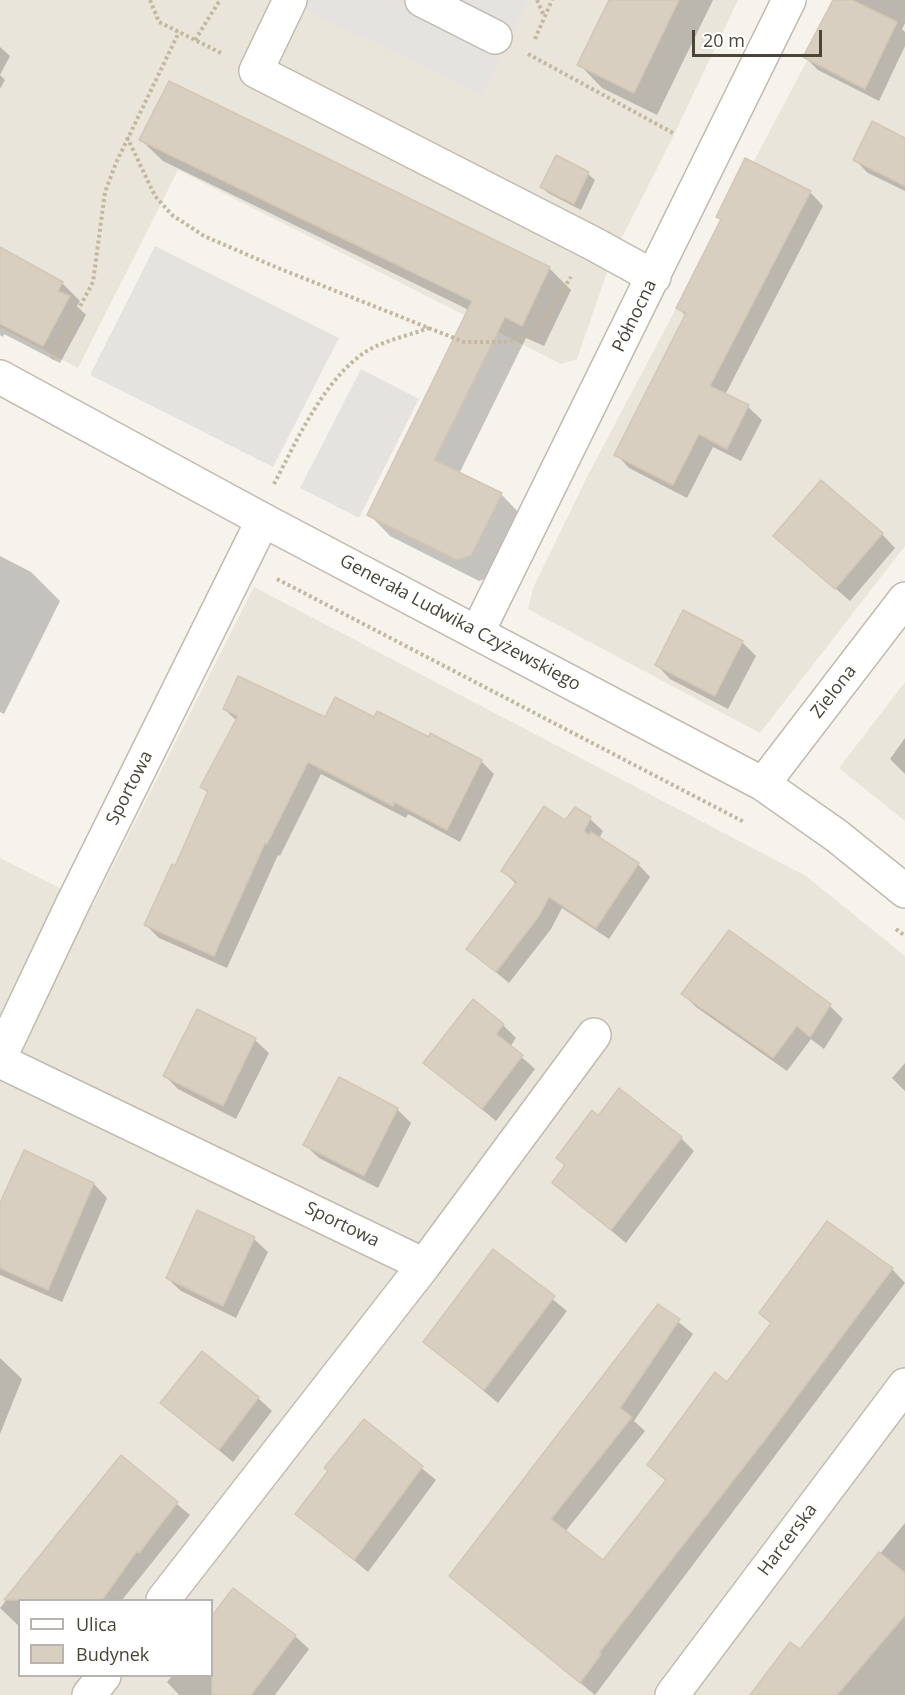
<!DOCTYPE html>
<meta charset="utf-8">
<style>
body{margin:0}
#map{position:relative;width:905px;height:1695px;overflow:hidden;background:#f6f3ec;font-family:"Open Sans",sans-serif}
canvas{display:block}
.legend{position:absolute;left:18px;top:1599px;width:195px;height:78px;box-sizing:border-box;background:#fff;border:2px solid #b7b4b0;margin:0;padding:8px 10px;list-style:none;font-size:18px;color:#4b4439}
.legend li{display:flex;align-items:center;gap:12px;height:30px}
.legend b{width:30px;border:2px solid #b7b4b0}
.scale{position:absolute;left:692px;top:30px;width:130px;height:27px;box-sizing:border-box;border:3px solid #4b4439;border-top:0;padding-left:8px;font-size:18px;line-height:21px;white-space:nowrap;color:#4b4439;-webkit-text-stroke:4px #fff;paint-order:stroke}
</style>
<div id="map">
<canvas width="905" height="1695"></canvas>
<ul class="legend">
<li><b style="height:8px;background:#fff"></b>Ulica</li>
<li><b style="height:16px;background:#d8cfc1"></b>Budynek</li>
</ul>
<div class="scale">20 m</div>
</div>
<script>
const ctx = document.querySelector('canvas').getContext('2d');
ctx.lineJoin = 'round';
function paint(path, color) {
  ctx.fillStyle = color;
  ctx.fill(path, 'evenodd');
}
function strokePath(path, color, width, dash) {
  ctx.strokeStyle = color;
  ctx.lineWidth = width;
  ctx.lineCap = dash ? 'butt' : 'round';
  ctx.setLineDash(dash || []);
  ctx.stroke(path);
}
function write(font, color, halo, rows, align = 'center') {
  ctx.font = font + ' "Open Sans",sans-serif';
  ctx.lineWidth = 6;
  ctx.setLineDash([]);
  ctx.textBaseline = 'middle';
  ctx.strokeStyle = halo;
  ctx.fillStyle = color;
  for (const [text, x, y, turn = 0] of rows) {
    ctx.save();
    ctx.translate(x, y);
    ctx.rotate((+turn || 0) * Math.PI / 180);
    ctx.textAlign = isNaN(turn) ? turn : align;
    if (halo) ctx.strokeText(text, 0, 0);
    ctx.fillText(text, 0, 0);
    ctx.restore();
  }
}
paint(new Path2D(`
 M0,0H738L670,143L613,255L577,359L561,364L178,170L78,368L0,327Z
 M839,0H905V546L760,733L528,609L533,588L588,475Z
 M254,587L806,876L905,956V1695H0V858L93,905ZM20,1600H212V1676H20Z
 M905,682V821L839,768Z`), '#eae5da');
paint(new Path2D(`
 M287,0H528L482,95Z
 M155,246L339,338L273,467L90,375Z
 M361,369L419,399L359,518L300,488Z`), '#e5e3e0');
paint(new Path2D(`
 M610,0H713L657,115L602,88L579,64Z
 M834,0H905V23L902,29L905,32V46L879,101L818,70L805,57Z
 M0,47L10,56L0,75L5,80L0,89Z
 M141,140L549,268L571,290L544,346L526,338L459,474L501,494L522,516L492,576L479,581L390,536L369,514L469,310L163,161Z
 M905,140V191L868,173L854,159Z
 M556,157L588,174L595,180L581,210L548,193L542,187Z
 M810,192L823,206L725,395L748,407L762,420L741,461L713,447L687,498L629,468L616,454L686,316L677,307L722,221L718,216Z
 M0,249L62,283L80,301L77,306L86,315L60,363L4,334L3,337L0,335Z
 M882,534L895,548L850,601L775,536Z
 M0,556L31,572L60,601L4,714L0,712Z
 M742,642L756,656L728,709L670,679L657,665Z
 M224,709L325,719H375L429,739L481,761L494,774L460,842L408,814L406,818L321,774L280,856L278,855L227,968L159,938L146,925L176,868L209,794L202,787L237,721Z
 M905,738V774L890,759Z
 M590,819L603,831L599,839L638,864L650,877L609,939L562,908L551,929L509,983L468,949L517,885L503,871L566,822Z
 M683,994L830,1006L843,1019L824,1049L811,1039L787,1071L696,1007Z
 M197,1011L255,1040L269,1053L236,1119L178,1089L165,1076Z
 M503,1025L516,1038L510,1047L535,1069L496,1121L425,1062Z
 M905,1063V1091L892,1078Z
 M397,1109L411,1123L378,1188L319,1158L305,1145Z
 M599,1118L681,1138L694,1151L626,1243L554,1183L566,1166L558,1158Z
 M24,1152L94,1184L107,1198L62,1302L0,1275V1210Z
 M254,1239L268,1252L236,1318L181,1291L167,1278Z
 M494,1251L567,1311L498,1403L425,1342Z
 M892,1269L905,1283L595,1695L451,1576L659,1306L693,1334L634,1421L645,1431L565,1532L603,1562L666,1481L649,1465L727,1384L771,1324L761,1313Z
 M0,1358L22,1379L0,1434Z
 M258,1398L272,1411L233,1462L162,1403Z
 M364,1421L436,1480L368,1572L297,1513Z
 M121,1457L190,1515L122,1600H20V1627L0,1608Z
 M905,1523V1695H752L800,1652Z
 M233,1590L295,1636L309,1649L275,1695H179L167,1682L172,1676H212V1618Z`), '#0003');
const building = new Path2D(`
 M609,0H679L634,93L577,65Z
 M833,0H852L897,22L865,89L803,57Z
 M169,81L550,267L522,326L505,317L434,460L502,493L471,555L457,560L367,515L472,301L139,140Z
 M872,121L905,138V186L853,160Z
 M556,155L589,172L574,204L540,187Z
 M745,158L811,191L710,386L749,405L727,449L699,434L673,485L614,455L686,313L676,308L721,219L716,217Z
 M0,247L63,282L58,291L70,296L43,346L0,324Z
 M821,480L883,533L835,589L773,536Z
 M683,610L743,641L715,696L655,665Z
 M238,676L325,717L335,697L374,717L377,711L429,737L430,733L482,760L447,830L394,802L393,806L308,762L267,844L265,843L214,956L144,925L172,864L175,866L208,791L200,787L238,716L223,709Z
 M544,806L565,820L575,807L591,817L584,831L589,835L591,832L639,863L596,928L549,897L539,916L496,972L466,949L517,882L501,871Z
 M729,930L831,1004L810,1037L797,1026L773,1058L681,994Z
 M473,999L504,1024L496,1034L523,1055L482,1109L423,1063Z
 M197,1009L256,1038L223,1106L163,1076Z
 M339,1077L398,1108L364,1176L303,1145Z
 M619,1088L682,1137L611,1230L552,1183L565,1165L556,1158L592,1110L598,1116Z
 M24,1150L94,1183L48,1290L0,1268V1203Z
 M197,1210L255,1237L223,1306L166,1278Z
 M827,1221L893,1268L767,1437L599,1653L601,1654L580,1683L449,1576L658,1304L680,1319L620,1408L632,1417L551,1519L603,1560L666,1480L647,1465L715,1372L727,1382L771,1323L759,1313Z
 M493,1249L555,1296L484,1390L423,1342Z
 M202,1351L259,1397L219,1450L160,1403Z
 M364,1419L423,1466L354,1560L295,1514L328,1471L324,1468Z
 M121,1455L178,1502L139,1553L137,1551L102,1600H4Z
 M879,1552L905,1573V1615L837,1695H750L790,1642L800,1649Z
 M233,1588L296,1635L251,1695H212V1616Z`);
paint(building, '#d8cfc1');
strokePath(building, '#d3c7b4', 1.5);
const minor = new Path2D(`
 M290,0L256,71L594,244L654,277
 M422,0L495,37
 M478,631L789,0
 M763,784L905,599
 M0,1057L73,903L263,520
 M0,1061L424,1265
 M163,1600L424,1265L594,1035
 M89,1695L104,1676
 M672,1695L905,1385`);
const tertiary = new Path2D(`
 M0,377L263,520L763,784L837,836L905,891`);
strokePath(minor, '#c2bbae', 36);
strokePath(tertiary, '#c2bbae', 36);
strokePath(new Path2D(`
 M150,0L159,22L221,53
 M537,0L544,16
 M535,39L552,0
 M195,40L220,0
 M528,54L675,134
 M127,137L155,196L172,215L204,236L278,268L464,342H505L527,337L539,325L571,277
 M52,359L93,282L105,192L116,163L179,32
 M274,484C297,440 329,368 376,346C393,339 412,334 429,328
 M277,579L744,822
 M896,929L905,936`), '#c4b79f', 4, [3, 3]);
strokePath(minor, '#fff', 33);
strokePath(tertiary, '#fff', 33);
write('18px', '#4b4439', '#fff', [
 ["Północna",635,316,-64],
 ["Generała Ludwika Czyżewskiego",460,623,28],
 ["Zielona",834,692,-52],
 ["Sportowa",130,788,-63],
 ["Sportowa",342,1225,26],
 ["Harcerska",788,1540,-53]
]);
</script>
